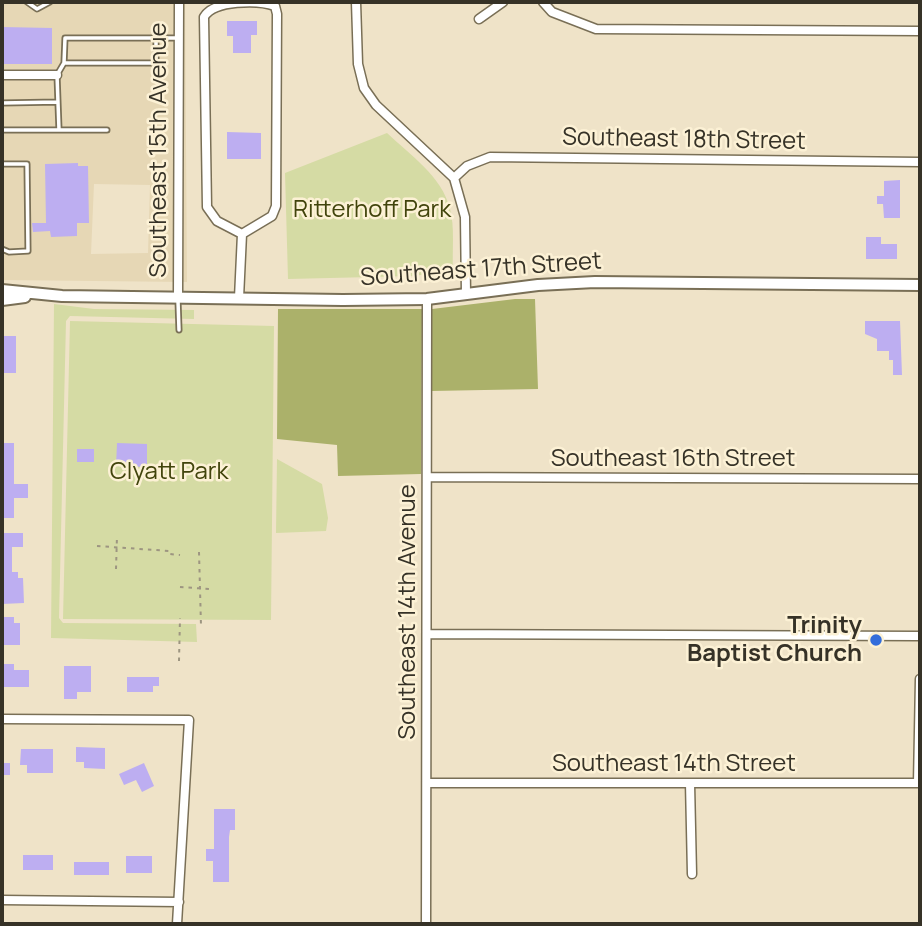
<!DOCTYPE html>
<style>
body{margin:0}
#map{position:relative;width:922px;height:926px;overflow:hidden;background:#efe3c8;font-family:Manrope,sans-serif}
canvas{display:block}
.frame{position:absolute;inset:0;border:4px solid #363227;pointer-events:none}
</style>
<div id="map">
<canvas width="922" height="926"></canvas>
<div class="frame"></div>
</div>
<script>
const ctx = document.querySelector('canvas').getContext('2d');
ctx.lineJoin = 'round';
function paint(path, color) {
  ctx.fillStyle = color;
  ctx.fill(path, 'evenodd');
}
function strokePath(path, color, width, dash) {
  ctx.strokeStyle = color;
  ctx.lineWidth = width;
  ctx.lineCap = dash ? 'butt' : 'round';
  ctx.setLineDash(dash || []);
  ctx.stroke(path);
}
function write(font, color, halo, rows, align = 'center') {
  ctx.font = font + ' Manrope,sans-serif';
  ctx.lineWidth = 5;
  ctx.setLineDash([]);
  ctx.textBaseline = 'middle';
  ctx.strokeStyle = halo;
  ctx.fillStyle = color;
  for (const [text, x, y, turn = 0] of rows) {
    ctx.save();
    ctx.translate(x, y);
    ctx.rotate((+turn || 0) * Math.PI / 180);
    ctx.textAlign = isNaN(turn) ? turn : align;
    if (halo) ctx.strokeText(text, 0, 0);
    ctx.fillText(text, 0, 0);
    ctx.restore();
  }
}
paint(new Path2D(`
 M2,2H185L187,282L2,280ZM94,184L150,185L148,253L91,254Z`), '#e6d7b5');
paint(new Path2D(`
 M387,133C410,155 442,176 450,209C455,227 452,251 453,270L414,276L288,279L285,173Z
 M54,304L94,309L194,310V319L70,316L66,321L59,618L63,623L196,624L197,642L51,638Z
 M70,321L274,326L271,620L63,619Z
 M277,459L322,484L328,518L326,531L276,533Z`), '#d5dba4');
paint(new Path2D(`
 M515,299H535L538,389L431,391L432,309Z
 M278,309H422L421,474L338,476L337,445L277,439Z`), '#abb16a');
paint(new Path2D(`
 M227,21H257V35H251V53H233V36H227Z
 M2,27L52,28V64H2Z
 M227,132L261,133V159H227Z
 M78,163V166H88L89,223H77V236L51,237L50,231L33,232L32,223H46L45,164Z
 M900,180V218H884L883,204H877V196H884V181Z
 M866,237H881V244H897V259H866Z
 M865,321H900L902,375H893V360H889V351H877V339L865,334Z
 M2,336H16V373H2Z
 M2,443H14V484H28V498H14V518H2Z
 M117,443L147,444V467L116,466Z
 M77,449H94V462H77Z
 M2,533H23V547H12V572H18V578H23L24,603L2,604Z
 M2,617H14V623H20V645H2Z
 M2,664H14V670H29V687H2Z
 M64,666H91V692H77V699H64Z
 M127,677H159V686H153V692H127Z
 M76,747L105,748V769L84,768V762H76Z
 M21,749H53V773H27V765H20Z
 M2,763H10V775H2Z
 M144,763L154,786L142,792L136,780L124,785L119,774Z
 M214,809H235V830H230L229,837V882H213V861H206V849H214Z
 M23,855H53V870H23Z
 M126,856H152V873H126Z
 M74,862H109V875H74Z`), '#bdaef1');
const lane = new Path2D(`
 M27,2L37,9L50,2
 M64,63H156V38
 M2,103L58,102
 M2,130H107
 M59,130L57,75L64,63L65,38H178
 M2,164H27L28,251L9,252L2,249
 M178,301L179,330`);
const street = new Path2D(`
 M356,2L358,64L364,88L376,105L454,178L465,217L466,294
 M543,2L552,12L596,29L920,31
 M479,19L503,2
 M2,75H57
 M454,178L467,166L490,157L920,162
 M178,298L179,2
 M239,298L242,234L217,221L207,207L204,17C214,0 258,0 275,6L277,14L276,206L272,216L242,234
 M427,477L920,479
 M427,634L920,636
 M2,719L189,720L177,924
 M428,783H920
 M690,783L692,874
 M918,783L920,679
 M2,900L179,902
 M426,924L427,299`);
const secondary = new Path2D(`
 M2,290L62,296L343,300L427,299L538,285L595,282L920,285
 M2,300L25,297`);
strokePath(lane, '#796f56', 7);
strokePath(street, '#796f56', 11);
strokePath(secondary, '#796f56', 14);
strokePath(new Path2D(`
 M97,546L170,551V554L180,555
 M199,552L201,626
 M116,569L117,536
 M180,587L210,589
 M179,661L180,618`), '#9d9581', 2, [3.5, 5]);
strokePath(lane, '#fff', 3.5);
strokePath(street, '#fff', 8);
strokePath(secondary, '#fff', 10);
for (const [x, y, r, color] of [
 [876,640,7,"#336ddb"]
]) {
  const dot = new Path2D();
  dot.arc(x, y, r, 0, 2 * Math.PI);
  ctx.fillStyle = color;
  ctx.fill(dot);
  strokePath(dot, '#fcf1d5', 2.5);
}
write('24px', '#363227', '#fcf1d5', [
 ["Southeast 18th Street",684,140,1],
 ["Southeast 15th Avenue",159,150,-90],
 ["Southeast 17th Street",481,270,-4],
 ["Southeast 16th Street",673,459],
 ["Southeast 14th Avenue",408,612,-90],
 ["Southeast 14th Street",674,764]
]);
write('24px', '#41440c', '#fcf1d5', [
 ["Ritterhoff Park",372,210],
 ["Clyatt Park",169,472]
]);
write('bold 24px', '#363227', '#fcf1d5', [
 ["Trinity",862,626],
 ["Baptist Church",862,654]
], 'right');
</script>
